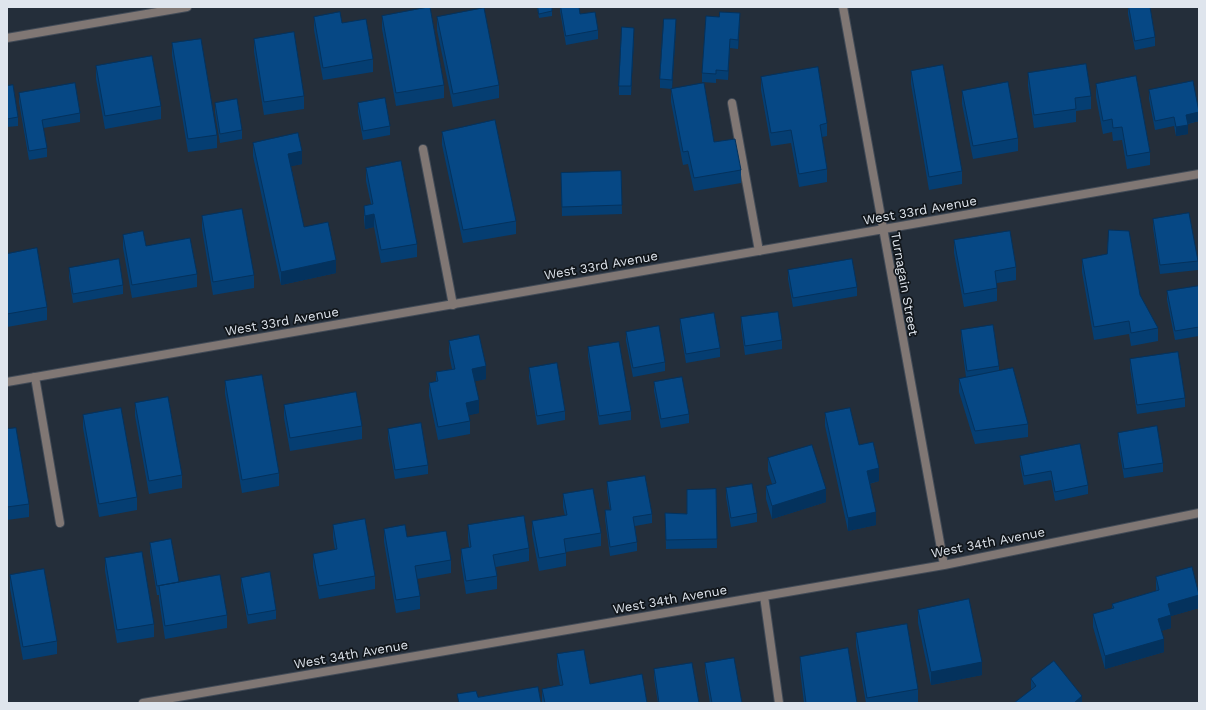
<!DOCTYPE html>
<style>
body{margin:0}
#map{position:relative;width:1206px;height:710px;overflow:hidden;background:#242e3a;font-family:"Work Sans",sans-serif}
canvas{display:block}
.frame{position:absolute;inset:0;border:8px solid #dfe5ed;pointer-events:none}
</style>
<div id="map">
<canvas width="1206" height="710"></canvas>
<div class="frame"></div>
</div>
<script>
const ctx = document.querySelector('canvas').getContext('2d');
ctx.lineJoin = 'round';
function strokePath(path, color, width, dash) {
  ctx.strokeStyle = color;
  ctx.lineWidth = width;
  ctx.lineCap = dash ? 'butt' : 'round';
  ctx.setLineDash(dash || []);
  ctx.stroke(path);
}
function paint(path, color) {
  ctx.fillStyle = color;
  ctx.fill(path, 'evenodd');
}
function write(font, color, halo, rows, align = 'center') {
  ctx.font = font + ' "Work Sans",sans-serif';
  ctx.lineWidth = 3.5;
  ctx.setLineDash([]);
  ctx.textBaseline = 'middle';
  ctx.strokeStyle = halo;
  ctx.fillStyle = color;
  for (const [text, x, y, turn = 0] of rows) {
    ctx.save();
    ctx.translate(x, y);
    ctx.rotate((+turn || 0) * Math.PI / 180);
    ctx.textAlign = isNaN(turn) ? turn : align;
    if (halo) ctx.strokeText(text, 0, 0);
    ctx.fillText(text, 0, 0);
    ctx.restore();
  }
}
const lane = new Path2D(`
 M732,103L759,251
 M423,149L453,305
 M35,377L60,523`);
const street = new Path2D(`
 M843,7L944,565
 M7,38L187,7
 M7,382L1199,174
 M764,596L779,703
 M143,703L944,565L1199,513`);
strokePath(lane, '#424b57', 10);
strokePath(street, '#424b57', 10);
strokePath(lane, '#807774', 8);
strokePath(street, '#807774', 8);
paint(new Path2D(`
 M537,7H552V16L539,18Z
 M560,7H579L580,14L598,30V39L566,45L560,11Z
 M1128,7H1150L1155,37V46L1135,50L1128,14Z
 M382,16L444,85V98L396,106L382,29Z
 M314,17L342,23L373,59V72L323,80L314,30Z
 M437,17L499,85V98L453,107L437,30Z
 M740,22L738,49L730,48L728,80L716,79V83L702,82V73Z
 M676,28L672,89L660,88V79Z
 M634,37L631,95H619V86Z
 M254,39L304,96V109L264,115L254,52Z
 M172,43L217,135V148L188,152L172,56Z
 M96,66L161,106V119L105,129L96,79Z
 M911,71L962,171V184L929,190L911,84Z
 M1028,73L1091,96V109L1076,111V122L1034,128L1028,86Z
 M761,77L827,123V136L822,137L827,169V182L799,187L791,143L771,146L761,90Z
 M1096,84L1150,152V165L1127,169L1122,140L1113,141L1112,132L1103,134L1096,97Z
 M7,86L18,117V126L7,127Z
 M671,89L714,142L741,170V183L694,191L688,164L683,165L671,102Z
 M1149,90L1199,111V121L1188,124V134L1176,136L1174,126L1155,130L1149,99Z
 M962,91L1018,138V151L973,159L962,104Z
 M19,93L80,113V122L43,128L47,148V157L29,160L19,102Z
 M215,103L242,130V139L220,143L215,112Z
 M358,103L390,126V135L363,140L358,112Z
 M442,132L516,221V234L463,243L442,145Z
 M253,143L302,164L291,166L304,227L336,273L281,285L253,156Z
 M366,168L417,244V257L381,263L374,227L365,229L364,219V206L371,204L366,181Z
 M621,171L622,214L562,216L561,173Z
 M202,216L254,275V288L213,295L202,229Z
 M1153,219L1198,261V270L1160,274L1153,228Z
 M123,235L197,274V287L132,298L123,248Z
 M954,240L1016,267V280L997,283V301L964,307L954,253Z
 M7,254L47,307V320L7,327Z
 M1082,259L1158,328V341L1131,346L1129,334L1094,340L1082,272Z
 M69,268L123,285V294L73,303L69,277Z
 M788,270L857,287V296L793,307L788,279Z
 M1199,286V336L1175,340L1167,300V291Z
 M741,317L782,340V349L745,355L741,326Z
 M680,319L720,348V357L686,363L680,328Z
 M961,330L999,366V370L1028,424V437L975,444L959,392V379L966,377L961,339Z
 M626,332L665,362V371L633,377L626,341Z
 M449,341L486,379L475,381L479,413L468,415L470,421V434L438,440L429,396V383L436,382V372L452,369L449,354Z
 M588,347L631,411V420L599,425L588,356Z
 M1130,359L1185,398V407L1137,414L1130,368Z
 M529,368L565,411V420L537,425L529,377Z
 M225,381L279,473V486L242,493L225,394Z
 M654,382L689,414V423L661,428L654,391Z
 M135,403L182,475V488L149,494L135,416Z
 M284,405L362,426V439L290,451L284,418Z
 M825,413L859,445L879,481L869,484L876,525L848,531L825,426Z
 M83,415L137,497V510L99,517L83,428Z
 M7,429L29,504V517L7,520Z
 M388,429L428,465V474L395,479L388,438Z
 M1118,433L1163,463V472L1124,478L1118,442Z
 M1020,456L1088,485V494L1055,501L1051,480L1024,485L1020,465Z
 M768,458L826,502L772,519L766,499V486L772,484L768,471Z
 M607,482L652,514V523L635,526L637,542V551L610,556L605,519V510H610L607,491Z
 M726,488L757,513V522L731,527L726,497Z
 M716,489L717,548L666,549L665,513L687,514Z
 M563,494L601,533V546L566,552V566L539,571L532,534V521L565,516L563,507Z
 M333,525L375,576V589L319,599L313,567V554L335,550L333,538Z
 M468,525L529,548V561L496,567L497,576V589L466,594L461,562V549L469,547L468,538Z
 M384,529L407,537L451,560V573L417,579L420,596V609L396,613L384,542Z
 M150,543L179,582L227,615V628L165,639L159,599V595H157L150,552Z
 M105,558L154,624V637L117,643L105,571Z
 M10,575L57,641V654L23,660L10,588Z
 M1156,577L1199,593V608L1171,616V628L1161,631L1164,652L1105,669L1093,627V614L1112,609V604L1156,591Z
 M241,578L276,610V619L248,624L241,587Z
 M918,610L982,675L931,685L918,623Z
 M856,633L918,689V702L911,703H866L856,646Z
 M557,654L590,684L647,703H542V689L560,685L557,667Z
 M800,657L857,703H804L800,670Z
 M705,663L742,703H710L705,672Z
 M654,669L699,703H658L654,678Z
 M1031,679L1082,703L1031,690Z`), '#053e72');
paint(new Path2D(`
 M740,13V22L738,49V40Z
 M676,19V28L672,89V80Z
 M634,28V37L631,95V86Z
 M730,39V48L728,80V71Z
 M1199,112V121L1186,124V115Z
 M1188,125V134L1176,136V127Z
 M302,151V164L288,167V154Z
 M374,214V227L365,229V216Z
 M336,260V273L281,285V272Z
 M486,366V379L472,382V369Z
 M479,400V413L466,416V403Z
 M879,468V481L867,484V471Z
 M826,489V502L772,519V506Z
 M876,512V525L848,531V518Z
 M1199,595V608L1171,616V628L1158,632V619L1168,604Z
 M1164,639V652L1105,669V656Z
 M982,662V675L931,685V672Z
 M1082,696V703H1074Z`), '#04325d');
const building = new Path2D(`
 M430,7L444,85L396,93L382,16Z
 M538,7H552V11L539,14Z
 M561,7H579L580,14L595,12L598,30L566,36Z
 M1129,7H1150L1155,37L1135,41Z
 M484,8L499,85L453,94L437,17Z
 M340,12L342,23L366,19L373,59L323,68L314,17Z
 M720,12L740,13L738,40L730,39L728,71L716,70V74L702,73L706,16L719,17Z
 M664,19H676L672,80L660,79Z
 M622,27L634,28L631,86H619Z
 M294,32L304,96L264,102L254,39Z
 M201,39L217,135L188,139L172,43Z
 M152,56L161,106L105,116L96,66Z
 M1086,64L1091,96L1075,98L1076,109L1034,115L1028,73Z
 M943,65L962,171L929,177L911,71Z
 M818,67L827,123L820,125L827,169L799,174L791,130L771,133L761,77Z
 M1136,76L1150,152L1127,156L1122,127L1113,128L1112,119L1103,121L1096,84Z
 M1193,81L1199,112L1186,115L1188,125L1176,127L1174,117L1155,121L1149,90Z
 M1008,82L1018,138L973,146L962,91Z
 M75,83L80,113L42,120L47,148L29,151L19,93Z
 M704,83L714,142L735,139L741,170L694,178L688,151L683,152L671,89Z
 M13,85L18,117L7,119V86Z
 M385,98L390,126L363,131L358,103Z
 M237,99L242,130L220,134L215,103Z
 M495,120L516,221L463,230L442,132Z
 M298,133L302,151L288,154L304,227L328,222L336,260L281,272L253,143Z
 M401,161L417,244L381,250L374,214L365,216L364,206L373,204L366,168Z
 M621,171L622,205L562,207L561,173Z
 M242,209L254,275L213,282L202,216Z
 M1189,213L1198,261L1160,265L1153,219Z
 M1109,230L1129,231L1140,295L1158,328L1131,333L1129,321L1094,327L1082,259L1107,254Z
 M143,231L146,246L190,238L197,274L132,285L123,235Z
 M1010,231L1016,267L995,271L997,288L964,294L954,240Z
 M37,248L47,307L7,314V254Z
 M119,259L123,285L73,294L69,268Z
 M852,259L857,287L793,298L788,270Z
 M1199,286V327L1175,331L1167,291Z
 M778,312L782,340L745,346L741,317Z
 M714,313L720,348L686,354L680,319Z
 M993,325L999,366L967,371L961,330Z
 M659,326L665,362L633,368L626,332Z
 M479,335L486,366L472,369L479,400L466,403L470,421L438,427L429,383L438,381L436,372L455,369L449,341Z
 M619,342L631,411L599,416L588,347Z
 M1178,352L1185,398L1137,405L1130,359Z
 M557,363L565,411L537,416L529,368Z
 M1013,368L1028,424L975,431L959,379Z
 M262,375L279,473L242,480L225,381Z
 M682,377L689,414L661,419L654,382Z
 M356,392L362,426L290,438L284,405Z
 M168,397L182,475L149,481L135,403Z
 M121,408L137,497L99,504L83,415Z
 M850,408L859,445L873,442L879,468L867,471L876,512L848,518L825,413Z
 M421,423L428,465L395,470L388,429Z
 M1157,426L1163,463L1124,469L1118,433Z
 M16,428L29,504L7,507V429Z
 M1080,444L1088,485L1055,492L1051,471L1024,476L1020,456Z
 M812,445L826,489L772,506L766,486L776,483L768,458Z
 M645,476L652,514L633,517L637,542L610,547L605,510H611L607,482Z
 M752,484L757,513L731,518L726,488Z
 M593,489L601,533L564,539L566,553L539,558L532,521L567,515L563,494Z
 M716,489L717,539L666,540L665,513L687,514V490Z
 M524,516L529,548L493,555L497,576L466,581L461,549L471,547L468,525Z
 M365,519L375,576L319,586L313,554L337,549L333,525Z
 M405,525L407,537L446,531L451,560L415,566L420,596L396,600L384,529Z
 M171,539L179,582L157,586L150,543Z
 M142,552L154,624L117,630L105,558Z
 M1192,567L1199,595L1168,604L1171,615L1158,619L1164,639L1105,656L1093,614L1114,608L1112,604L1159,590L1156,577Z
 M44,569L57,641L23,647L10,575Z
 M270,572L276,610L248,615L241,578Z
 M220,575L227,615L165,626L159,586Z
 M969,599L982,662L931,672L918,610Z
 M907,624L918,689L867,698L856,633Z
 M848,648L857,703H806L800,657Z
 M584,650L590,684L642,674L647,703H545L542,689L563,685L557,654Z
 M734,658L742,703H712L705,663Z
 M1054,661L1082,696L1074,703H1014L1036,686L1031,679Z
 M692,663L699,703H659L654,669Z
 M538,687L541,703H459L457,694L476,691L478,697Z`);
paint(building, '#064885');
strokePath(building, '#04325d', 1);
write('13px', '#dfe5ed', '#11161b', [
 ["West 33rd Avenue",920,211,-10],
 ["West 33rd Avenue",601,266,-10],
 ["Turnagain Street",904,284,80],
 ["West 33rd Avenue",282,322,-10],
 ["West 34th Avenue",988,543,-11],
 ["West 34th Avenue",670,600,-10],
 ["West 34th Avenue",351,655,-10]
]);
</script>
